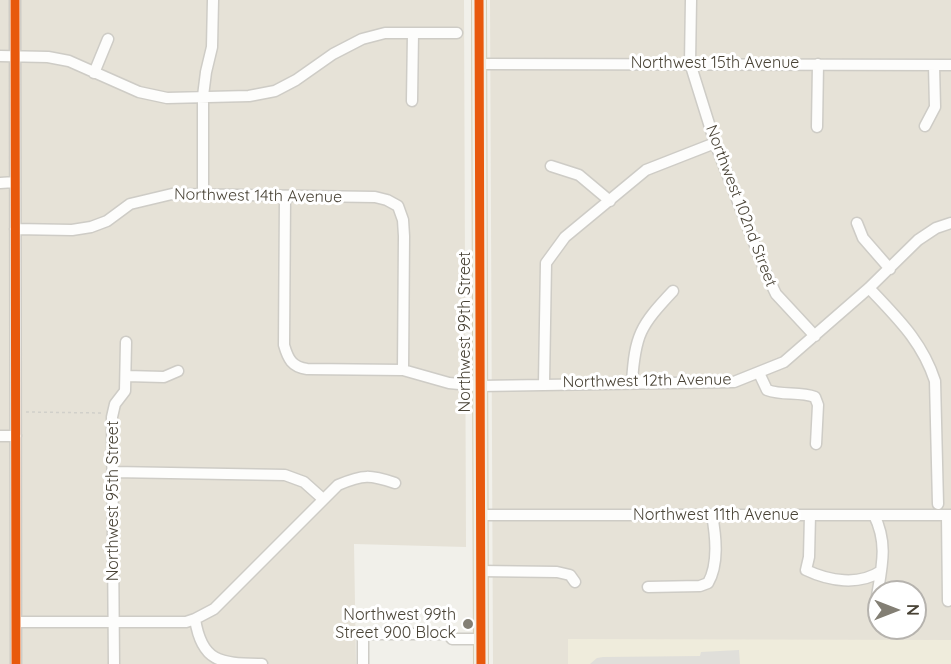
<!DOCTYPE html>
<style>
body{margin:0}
#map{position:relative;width:951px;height:664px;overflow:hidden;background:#f1f0ea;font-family:Quicksand,sans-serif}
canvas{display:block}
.north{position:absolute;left:867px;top:580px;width:60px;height:60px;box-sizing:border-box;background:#fff;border:2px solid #b6b3ae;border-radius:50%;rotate:90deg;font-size:16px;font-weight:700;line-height:24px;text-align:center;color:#484235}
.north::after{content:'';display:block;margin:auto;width:21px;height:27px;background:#837f74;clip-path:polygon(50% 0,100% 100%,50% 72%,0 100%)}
</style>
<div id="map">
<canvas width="951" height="664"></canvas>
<div class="north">N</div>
</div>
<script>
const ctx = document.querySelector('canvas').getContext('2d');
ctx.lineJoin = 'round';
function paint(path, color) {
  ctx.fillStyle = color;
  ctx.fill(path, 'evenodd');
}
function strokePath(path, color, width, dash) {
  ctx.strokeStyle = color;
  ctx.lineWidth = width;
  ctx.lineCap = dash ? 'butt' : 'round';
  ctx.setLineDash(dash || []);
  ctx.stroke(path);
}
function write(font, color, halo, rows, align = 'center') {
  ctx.font = font + ' Quicksand,sans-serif';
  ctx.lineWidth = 6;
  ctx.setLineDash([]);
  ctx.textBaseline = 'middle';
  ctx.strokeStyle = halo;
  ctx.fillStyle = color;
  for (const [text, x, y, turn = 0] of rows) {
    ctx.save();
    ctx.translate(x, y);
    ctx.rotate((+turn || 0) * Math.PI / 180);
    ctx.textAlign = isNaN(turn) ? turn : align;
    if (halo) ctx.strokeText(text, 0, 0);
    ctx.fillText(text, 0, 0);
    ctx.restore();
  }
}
paint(new Path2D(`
 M0,0H464L466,547L354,544L356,664H0Z
 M490,0H951V664H493ZM879,592H915V628H879Z`), '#e6e2d7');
paint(new Path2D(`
 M568,639L951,640V664H568Z`), '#efecdc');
paint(new Path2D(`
 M739,650L740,664H590L597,658L603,657L700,656L701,652Z`), '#e0dfda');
const minor = new Path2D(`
 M15,0L16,664
 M691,0L690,63L715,143L765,271L776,294L815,336
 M0,56L48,57L69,61L139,92L167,98L249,96L275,91L296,80L333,54L362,39L385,33H457
 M479,64L951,65
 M94,73L108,39
 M412,101L413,33
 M925,126L935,107L934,65
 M817,127L818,64
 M551,166L579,175L610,201
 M0,183L15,182
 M203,195V96L206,72L212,47L213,0
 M285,197L284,345C288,359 292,367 307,369L403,370L449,383L480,386L734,382L784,362L869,288L918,240L936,228L951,223
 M857,223L863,238L890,269
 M15,229L72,230L91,227L107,221L130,204L172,194L375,197L387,200L398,206L403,220L404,236L403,370
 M869,288C897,318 922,341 935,381L938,504
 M759,373L767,390C783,396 799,391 815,397L818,405L816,444
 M126,376L164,377L178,371
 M632,382C635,335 640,326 673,291
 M544,383L546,263L565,237L646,170L715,143
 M0,436H16
 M113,472L285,475L304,482L323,499
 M480,515H951
 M810,515L809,557L806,570C829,581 859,586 881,571
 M874,515C888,543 882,566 877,596
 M947,515L948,601
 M480,571L557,572L570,575L575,582
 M648,587L700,586L708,583C719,564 716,537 712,515
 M195,619L214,609L338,485C364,474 370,475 395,483
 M16,622H186L195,619C202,664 222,663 262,664
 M114,664L112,417L115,404L125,391L126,342
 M363,664V634H448L452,639H481`);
const major = new Path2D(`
 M479,0L481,664`);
strokePath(minor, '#ceccc6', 13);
strokePath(major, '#d4ceb6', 16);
strokePath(new Path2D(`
 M26,412L102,413`), '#d1d0ca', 1.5, [3, 3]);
strokePath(minor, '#fdfdfc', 10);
strokePath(major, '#f1eee4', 14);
strokePath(new Path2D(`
 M15,0L16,664
 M479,0L481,664`), '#e8590c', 9);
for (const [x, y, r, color] of [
 [468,624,6,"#837f74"]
]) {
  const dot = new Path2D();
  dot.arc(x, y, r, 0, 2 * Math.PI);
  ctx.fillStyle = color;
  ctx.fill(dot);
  strokePath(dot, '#fff', 2);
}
write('16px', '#484235', '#fff', [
 ["Northwest 15th Avenue",715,63],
 ["Northwest 14th Avenue",258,196,1],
 ["Northwest 102nd Street",741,206,69],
 ["Northwest 99th Street",465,332,-90],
 ["Northwest 12th Avenue",647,381,-1],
 ["Northwest 95th Street",113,501,-90],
 ["Northwest 11th Avenue",716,515]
]);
write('16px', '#484235', '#fff', [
 ["Northwest 99th",456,615],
 ["Street 900 Block",456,633]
], 'right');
</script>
